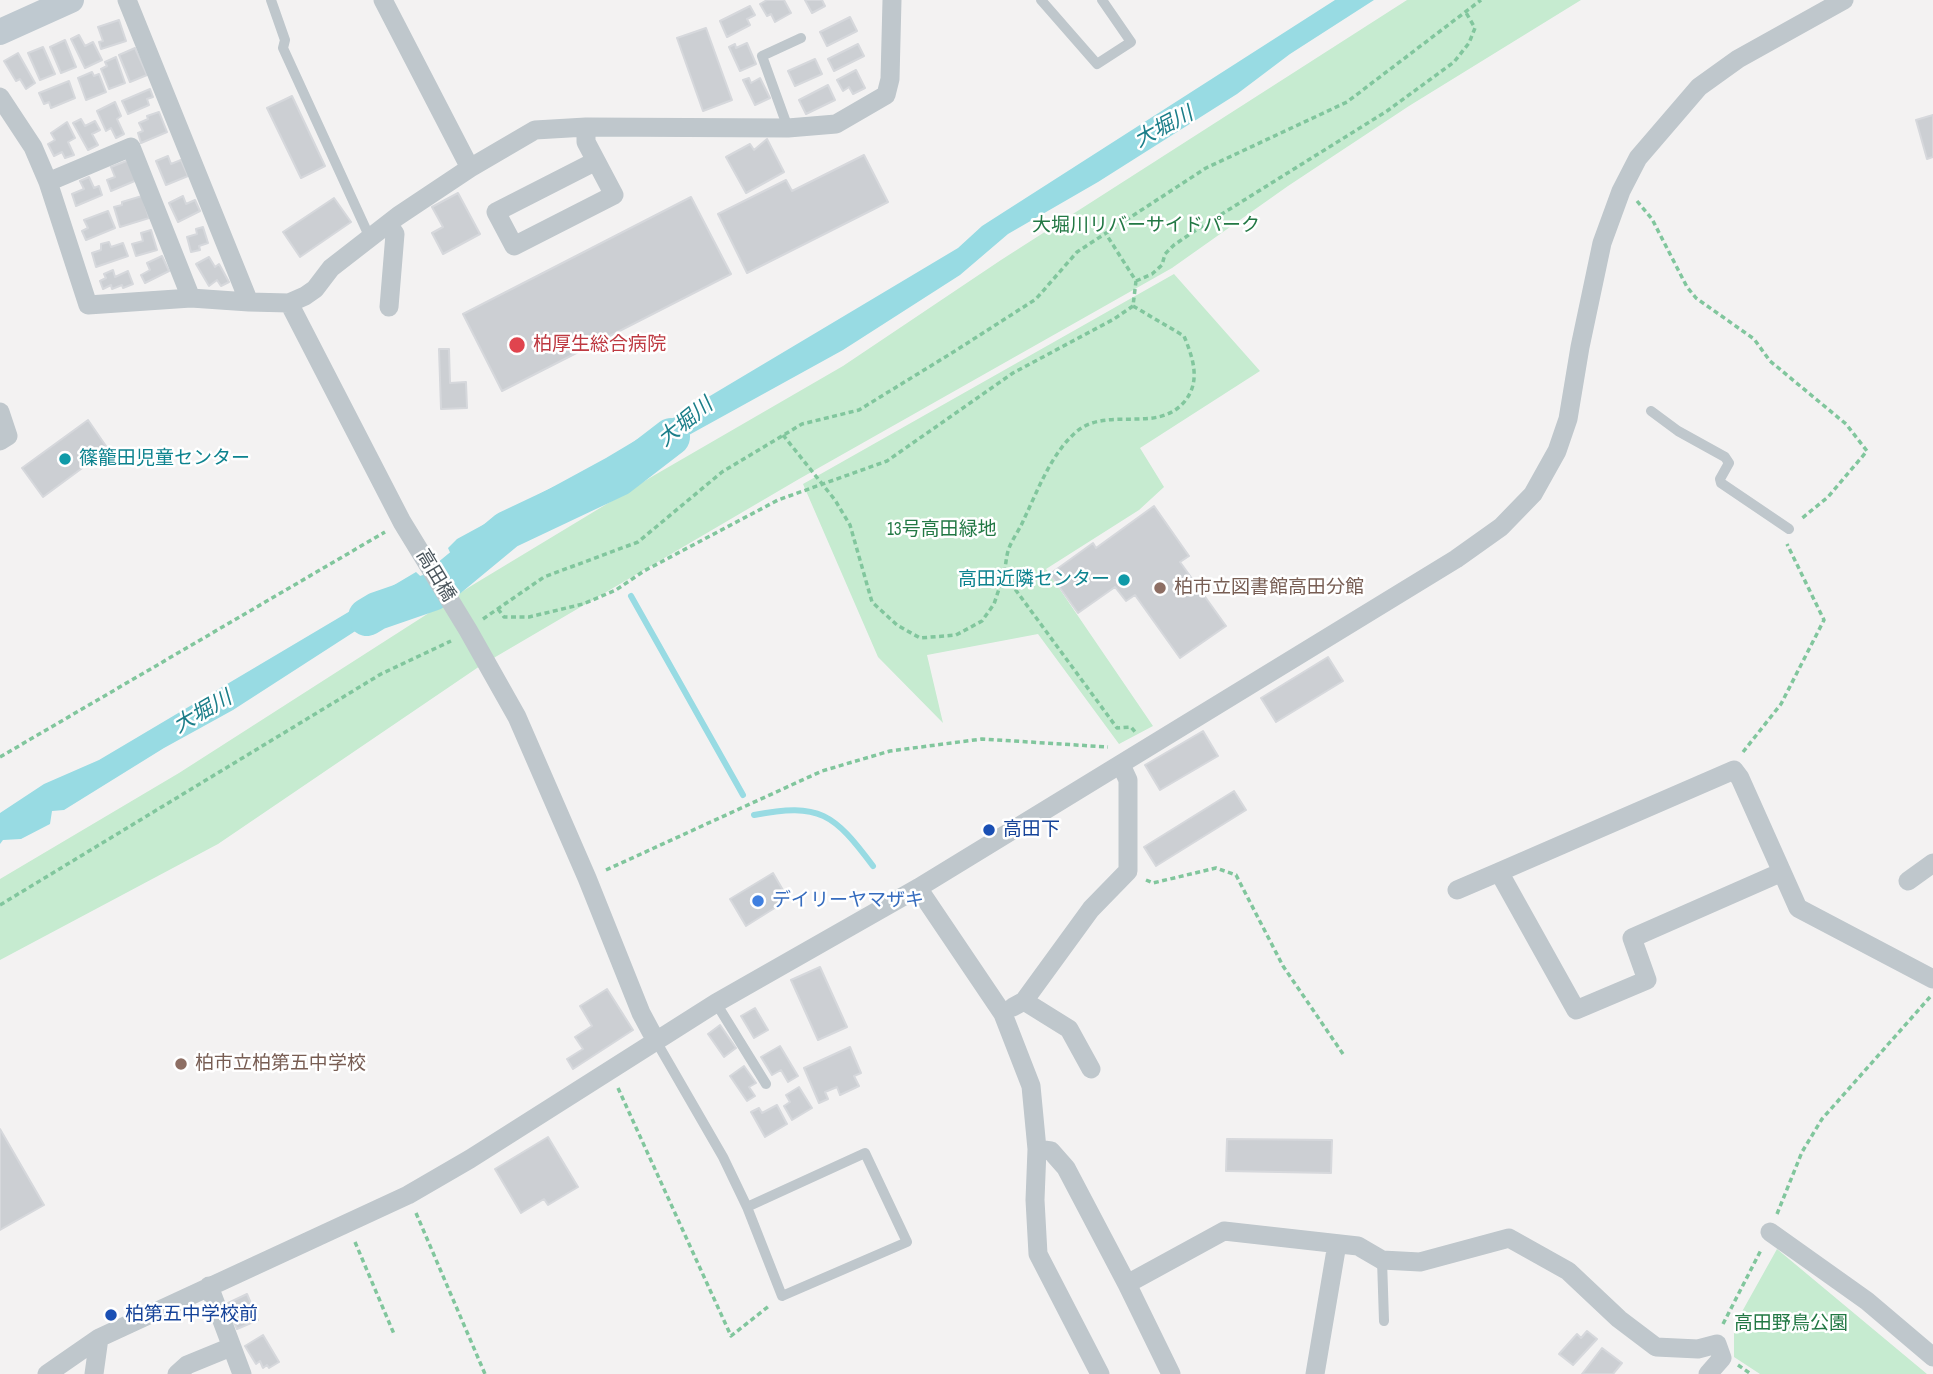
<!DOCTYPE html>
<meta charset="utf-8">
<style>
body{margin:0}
canvas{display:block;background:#f3f2f2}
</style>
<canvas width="1933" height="1374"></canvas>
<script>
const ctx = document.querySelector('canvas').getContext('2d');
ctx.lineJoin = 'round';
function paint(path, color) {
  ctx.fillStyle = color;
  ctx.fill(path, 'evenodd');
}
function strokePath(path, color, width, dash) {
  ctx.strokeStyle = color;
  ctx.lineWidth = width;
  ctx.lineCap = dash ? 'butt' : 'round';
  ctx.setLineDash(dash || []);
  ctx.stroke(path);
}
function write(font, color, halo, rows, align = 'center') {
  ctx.font = font + ' "Sofia Sans Condensed","Noto Sans JP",sans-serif';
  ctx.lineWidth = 5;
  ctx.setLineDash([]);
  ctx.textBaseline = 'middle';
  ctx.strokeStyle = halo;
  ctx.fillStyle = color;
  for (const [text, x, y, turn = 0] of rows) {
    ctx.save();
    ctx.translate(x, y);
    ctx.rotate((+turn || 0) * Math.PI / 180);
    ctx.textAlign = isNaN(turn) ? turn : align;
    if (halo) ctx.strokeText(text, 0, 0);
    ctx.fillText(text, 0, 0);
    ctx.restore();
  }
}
paint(new Path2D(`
 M1407,0H1581L1409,106L1288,186L1172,268L799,479L480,666L218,844L0,960V879L179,773L471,586L653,476L843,366L1001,260Z
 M1174,274L1260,371L1140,448L1164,487L1139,510L1046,569L1153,726L1119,744L1038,634L927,655L943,723L878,657L803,484Z
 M1777,1249L1927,1374H1760L1734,1357V1326Z`), '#c6ebd0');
paint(new Path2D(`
 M1335,0H1374L1290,54L1237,94L1098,182L1008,234L960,275L843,350L533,521L457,568L448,548L457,539L606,458L958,248L982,226Z
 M416,572L434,589L388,610L233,710L164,748L64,810L52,811L50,824L21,839L3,840L0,844V813L44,784L99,760Z`), '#98dbe3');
strokePath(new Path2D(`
 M631,596L743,795
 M754,815C820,802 834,814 873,866`), '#98dbe3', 6);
strokePath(new Path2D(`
 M367,617L377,611L432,592L507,530L619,477L671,437`), '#98dbe3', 38);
const building = new Path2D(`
 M767,0H784L791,13L775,22L771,14L767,16L760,4Z
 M805,0H822L825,6L812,13Z
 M750,6L755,15L747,19L750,25L727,37L720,21Z
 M850,17L857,31L827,46L820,32Z
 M119,20L126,41L101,49L99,42L103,41L98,27Z
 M706,28L732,100L703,111L677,38Z
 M79,35L85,46L93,42L102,60L85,68L71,39Z
 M65,40L76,67L61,73L50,47Z
 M747,43L756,64L740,71L729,47L735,44L736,48Z
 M858,44L864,56L834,71L828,59Z
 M43,47L55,74L40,80L28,53Z
 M135,48L147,75L130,82L119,55Z
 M18,53L35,83L26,89L20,79L16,81L4,61Z
 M116,57L125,83L109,89L101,69L107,66L105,62Z
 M815,59L822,74L795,86L788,71Z
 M856,70L865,88L853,94L849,87L843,91L837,80Z
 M92,72L94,76L99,74L106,92L86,100L78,78Z
 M749,78L751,83L760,78L770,98L755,105L743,80Z
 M69,81L75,98L51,108L49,102L44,104L39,93Z
 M828,85L835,100L806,114L799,100Z
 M150,89L153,97L147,99L149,105L128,114L122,101Z
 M292,96L325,166L301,178L267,108Z
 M115,102L121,116L117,119L124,134L116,138L111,128L106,131L97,111Z
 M159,112L167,132L141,143L138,133L143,131L139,123L148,119L147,116Z
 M1933,115V157L1927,159L1916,120Z
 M81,119L85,126L95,121L100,130L92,134L98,145L88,150L73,123Z
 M67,122L75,138L68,142L74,155L65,158L62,152L54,156L48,144L55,140L51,133Z
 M767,139L784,172L746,193L726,157L750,144L754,150Z
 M864,155L888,202L747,273L718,214L786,180L792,191Z
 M168,156L171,164L181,160L188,176L166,185L156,161Z
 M129,160L137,180L111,191L107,180L115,177L111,167Z
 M89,177L94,188L99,186L102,195L76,206L72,194L84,189L80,181Z
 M458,193L480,234L443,254L432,233L443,227L432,207Z
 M142,196L149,218L120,227L114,207L122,205V202Z
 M183,196L186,204L195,200L200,211L178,222L169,203Z
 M691,197L731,274L502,391L463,314Z
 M334,198L351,222L300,257L283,232Z
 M108,211L115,228L86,240L82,231L88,228L84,220Z
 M203,227L208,243L199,246L200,250L191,252L187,237L197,234L196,229Z
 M151,230L157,250L136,256L132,244L143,241L141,233Z
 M109,242L111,247L123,243L128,256L96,267L92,253L101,250V244Z
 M162,256L169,271L145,283L141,275L150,270L147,263Z
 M209,257L215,267L219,264L229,282L221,286L217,280L209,286L196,264Z
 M113,270L115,277L128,271L133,284L123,288L122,285L112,289L111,285L103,289L100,281L106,278L104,274Z
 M439,349H449L450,383L466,382L467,408L441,409Z
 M88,420L108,449L43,497L22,468Z
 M1154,506L1189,556L1180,562L1226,626L1180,658L1135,595L1126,601L1115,587L1078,613L1050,574L1093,543L1096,548Z
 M1328,657L1343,681L1276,722L1261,698Z
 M1203,731L1218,756L1160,790L1145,765Z
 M1234,791L1246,810L1156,866L1144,847Z
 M773,873L787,897L780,902L781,904L746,926L730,899Z
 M820,967L847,1027L818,1040L791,980Z
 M607,989L633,1030L573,1069L567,1059L583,1049L575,1037L592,1026L580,1006Z
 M755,1008L768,1030L754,1038L741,1016Z
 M720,1025L736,1048L724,1057L708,1034Z
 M780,1046L798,1076L788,1082L781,1070L772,1075L761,1057Z
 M850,1047L861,1073L854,1076L859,1086L840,1095L837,1087L825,1092L828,1099L819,1103L804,1068Z
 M744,1066L756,1083L749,1087L755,1096L747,1101L730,1076Z
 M799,1087L812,1108L792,1120L784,1106L790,1102L786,1095Z
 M777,1105L787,1124L765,1137L751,1112L759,1108L762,1113Z
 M0,1129L44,1205L0,1230Z
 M548,1137L578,1187L548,1205L544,1199L521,1213L495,1169Z
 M1227,1139L1332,1140L1331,1173L1226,1171Z
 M247,1294L258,1320L237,1329L226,1304Z
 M1587,1331L1597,1339L1573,1365L1559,1354L1577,1334L1581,1338Z
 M263,1335L279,1362L269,1368L267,1365L263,1368L260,1361L256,1364L245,1346Z
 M1602,1348L1622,1363L1613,1374H1582Z`);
paint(building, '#cccfd3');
strokePath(building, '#d6d8dc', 2);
strokePath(new Path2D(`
 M1637,201L1652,219L1687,287L1696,298L1754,339L1770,361L1846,424L1867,451L1828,497L1801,519
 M1136,281L1152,274L1162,265L1165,254L1174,245L1193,232L1387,111L1454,62L1469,43L1475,28L1465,11
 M1133,306L1184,336C1193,358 1201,381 1185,401C1157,435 1108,405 1076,432C1051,454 1038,490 1024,519C1020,529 1013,538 1009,548C1006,556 1006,565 1004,574L1117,728L1131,727L1136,733
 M783,435L835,500L850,525L872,602L897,625L920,638L956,635L982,621L994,604L1004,574
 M498,609L504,617H529L583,604L616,590L644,571L778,500L887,461L1013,373L1114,319L1133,306L1136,281L1106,234
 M483,619L544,577L638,542L722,472L802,424L859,410L955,351L1036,299L1077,252L1206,168L1347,102L1481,0
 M1743,752L1781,704L1824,620L1787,544
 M0,757L385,532
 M606,870L822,771L890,751L982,739L1108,747
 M1146,880L1153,883L1216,868L1236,875L1283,966L1343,1054
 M0,905L381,674L451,641
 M618,1088L731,1336L769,1306
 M416,1213L485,1374
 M1777,1214L1802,1152L1822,1119L1930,997
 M355,1242L394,1334
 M1723,1324L1761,1250
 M1738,1365L1751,1374`), '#81c69d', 3.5, [5, 3.5]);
strokePath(new Path2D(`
 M271,0L285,40L283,48L370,238
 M1041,0L1097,64L1131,42L1102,0
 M788,128L762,56L801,38
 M1651,411L1678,431L1725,457L1729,463L1720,479L1721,483L1789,529
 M716,1003L766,1084
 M656,1041L723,1157L747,1207L782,1296L907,1242L865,1153L747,1207
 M1382,1260L1384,1321`), '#bfc7cc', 10);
strokePath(new Path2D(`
 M127,0L249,302L289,303L402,522L468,630L517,717L587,878L641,1013L656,1041
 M383,0L470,168
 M0,97L33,147L48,182L88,305L191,298L249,302
 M586,127V142L614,195L514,246L496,212L596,161
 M48,182L131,147L191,298
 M388,224L395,234L389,307
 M289,303L305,296L315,289L331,268L398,216L470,168L535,130L586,127L788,128L836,124L886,95L890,79L892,0
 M0,412L8,436L0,441
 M1782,872L1632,938L1647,980L1576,1010L1499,872L1734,770L1740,778L1798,908L1933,979
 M1908,881L1933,863
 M918,888L1003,1014L1031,1086L1037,1149L1035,1200L1038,1254L1100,1374
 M1457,890L1499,872
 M1024,1001L1091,909L1128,871V780L1121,765
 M1013,1007L1024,1001L1069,1029L1091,1069
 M1037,1149L1051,1151L1066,1168L1127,1284L1224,1231L1358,1246L1382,1260L1420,1262L1509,1238L1568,1271L1619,1319L1656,1347L1698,1349L1717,1344L1722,1358L1708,1374
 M1770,1232L1867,1301L1933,1357
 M1127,1284L1171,1374
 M209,1286L242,1374
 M47,1374L99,1338L408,1195L470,1159L716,1003L918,888L1456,559L1501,527L1533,494L1557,451L1568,419L1580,347L1602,243L1621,191L1638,158L1699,87L1738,59L1844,0
 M94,1374L99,1338
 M177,1374L187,1365L231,1347
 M1315,1374L1337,1244`), '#bfc7cc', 19);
strokePath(new Path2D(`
 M0,32L71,0`), '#bfc9d0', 26);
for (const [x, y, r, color] of [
 [517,345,9,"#e0444e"],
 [65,459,7,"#0f9aa8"],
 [1124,580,7,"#0f9aa8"],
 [1160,588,7,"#8d6e63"],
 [989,830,7,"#1a4fb4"],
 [758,901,7,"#3f7fe0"],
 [181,1064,7,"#8d6e63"],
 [111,1315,7,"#1a4fb4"]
]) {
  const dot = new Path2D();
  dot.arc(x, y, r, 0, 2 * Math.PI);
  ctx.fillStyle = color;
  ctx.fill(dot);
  strokePath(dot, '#fff', 2.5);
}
write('19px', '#227844', '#fff', [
 ["大堀川リバーサイドパーク",1146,226],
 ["13号高田緑地",942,530],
 ["高田野鳥公園",1791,1324]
]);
write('19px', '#be3a42', '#fff', [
 ["柏厚生総合病院",533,345]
], 'left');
write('19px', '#0d838f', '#fff', [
 ["篠籠田児童センター",79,459],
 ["高田近隣センター",1110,580,"right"]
], 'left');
write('19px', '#4b565d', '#fff', [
 ["高田橋",435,576,59]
]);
write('19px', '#785e54', '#fff', [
 ["柏市立図書館高田分館",1174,588],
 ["柏市立柏第五中学校",195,1064]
], 'left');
write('19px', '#164399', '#fff', [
 ["高田下",1003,830],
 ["柏第五中学校前",125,1315]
], 'left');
write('19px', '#366cbe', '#fff', [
 ["デイリーヤマザキ",772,901]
], 'left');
write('italic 21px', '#1b7e89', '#fff', [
 ["大堀川",1164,128,-28],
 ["大堀川",686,423,-39],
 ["大堀川",203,713,-30]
]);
</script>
